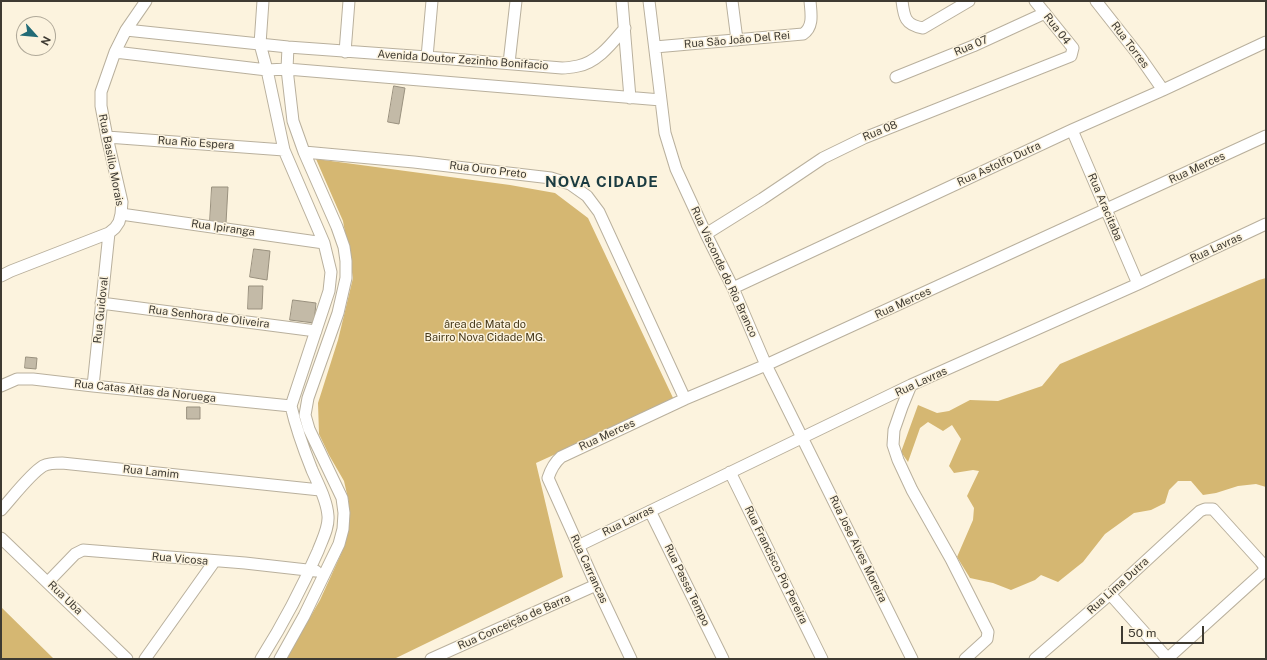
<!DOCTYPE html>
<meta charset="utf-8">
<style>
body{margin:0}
#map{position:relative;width:1267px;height:660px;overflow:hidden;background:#fcf3de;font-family:"Public Sans",sans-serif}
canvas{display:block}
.frame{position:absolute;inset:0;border:2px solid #3e3a32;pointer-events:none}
.north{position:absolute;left:16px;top:16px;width:40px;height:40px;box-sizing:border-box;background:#fcf3de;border:1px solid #b0a999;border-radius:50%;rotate:117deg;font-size:11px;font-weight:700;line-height:16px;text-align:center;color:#3e3a32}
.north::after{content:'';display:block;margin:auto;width:14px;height:18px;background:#226b76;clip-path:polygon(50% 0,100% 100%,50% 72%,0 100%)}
.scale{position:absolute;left:1121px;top:626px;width:83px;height:18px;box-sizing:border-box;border:2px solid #3e3a32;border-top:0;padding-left:5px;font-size:12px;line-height:14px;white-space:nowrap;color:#3e3a32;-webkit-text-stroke:3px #fcf3de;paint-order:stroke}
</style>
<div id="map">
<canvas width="1267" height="660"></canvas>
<div class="frame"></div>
<div class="north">N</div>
<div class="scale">50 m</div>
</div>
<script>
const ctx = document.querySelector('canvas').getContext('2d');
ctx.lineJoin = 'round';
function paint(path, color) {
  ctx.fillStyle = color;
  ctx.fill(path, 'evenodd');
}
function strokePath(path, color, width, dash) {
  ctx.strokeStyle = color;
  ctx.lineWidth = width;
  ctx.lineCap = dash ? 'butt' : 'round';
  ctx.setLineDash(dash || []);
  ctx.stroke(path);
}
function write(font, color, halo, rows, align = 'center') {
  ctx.font = font + ' "Public Sans",sans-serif';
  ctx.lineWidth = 3;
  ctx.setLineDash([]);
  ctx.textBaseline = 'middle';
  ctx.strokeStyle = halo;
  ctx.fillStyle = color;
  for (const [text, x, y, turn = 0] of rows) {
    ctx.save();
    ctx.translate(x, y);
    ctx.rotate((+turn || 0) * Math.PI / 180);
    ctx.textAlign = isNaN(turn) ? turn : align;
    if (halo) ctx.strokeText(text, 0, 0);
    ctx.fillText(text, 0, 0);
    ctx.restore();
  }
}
paint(new Path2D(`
 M316,159L510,185L555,193L588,218L674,400L536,463L563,577L394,659H286L320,600L331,576L345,545L349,519V503L344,481L329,455L319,434L318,403L338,340L353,278L343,221Z
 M1266,278V487L1256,484L1238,486L1216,493L1203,495L1191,481H1178L1169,490L1165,503L1151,510L1134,513L1105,534L1083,562L1058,582L1041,575L1035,580L1011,590L993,583L970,578L957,557L973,520L974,508L967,496L979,471L973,470L954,473L949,466L961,439L952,425L943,431L928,422L920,428L908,462L901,452L918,405L937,413L949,411L970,400L998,401L1042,386L1060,364L1259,280Z
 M1,607L54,659H1Z`), '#d5b772');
const building = new Path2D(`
 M394,86L405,88L399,124L388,122Z
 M212,187H228L226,223L210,222Z
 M254,249L270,251L267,280L250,277Z
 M249,286H263L262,309H248Z
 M293,300L316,303L314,323L290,320Z
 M26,357L37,358L36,369L25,368Z
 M187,407H200V419H187Z`);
paint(building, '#c3baa7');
strokePath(building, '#99907e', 1);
const street = new Path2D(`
 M622,1L630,98
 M649,1L665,133L676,169L706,234L733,288L766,365L912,659
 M732,1L737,40
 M902,1C904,17 905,25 923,28L969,1
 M1096,1L1140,57L1163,90
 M126,30L288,47L427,57L562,68C567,68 573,67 578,66C598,62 612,43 625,28
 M655,47L803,34C814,27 811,13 810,1
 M115,52L267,70L287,69L661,100
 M345,52L349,1
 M427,57L432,1
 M509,63L516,1
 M896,77L973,46L1045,13
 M1072,130L1138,284
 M107,137L284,150
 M304,152L414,162L551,178L570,184L587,196L599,212L685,399
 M121,214L324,243
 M706,234L762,199L823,158L864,138L1071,56L1073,48L1035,1
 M1,276L11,271L109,233L115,228L119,222L121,214L122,202L107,137L101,106V92L115,52L126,30L146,1
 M733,288L1072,130L1163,90L1266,42
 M101,303L316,331
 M911,385L902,407L894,430L893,445L898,460L912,490L951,559L988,632L987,639L965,659
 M1,386L17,379H33L93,386L291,406
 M93,386L109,233
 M730,472L822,659
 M1,510C12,498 30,474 43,466C49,463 55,463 62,463L320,490
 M650,511L723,659
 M1,538L127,659
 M578,546L911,385L1138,284L1266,224
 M48,582L75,554L83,550L245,563L316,571
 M1110,594L1168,659
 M145,659L214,562
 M261,659C283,624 302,588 318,551C322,540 329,528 328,516C327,500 318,484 312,470C304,450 296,428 291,406L329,291L331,272L324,243L284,150L267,70L260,44L263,1
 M280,659L304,616L339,544L343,529L344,513L342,498L309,429L305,415L308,398L338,313L346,278V261L344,247L337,227L304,152L293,121L287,69L288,47
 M431,659L596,585
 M631,659L596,585L548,478C551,469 554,463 561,457L685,399L766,365L1266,136
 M1035,659L1110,594L1200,511L1205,509H1213L1261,562C1264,566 1265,567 1263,572L1167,659`);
strokePath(street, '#b9b09d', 13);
strokePath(street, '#fff', 11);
write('11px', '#3e3a32', '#fcf3de', [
 ["Rua 04",1057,29,52],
 ["Rua São João Del Rei",737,40,-5],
 ["Rua Torres",1130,45,53],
 ["Rua 07",971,46,-23],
 ["Avenida Doutor Zezinho Bonifacio",463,60,4],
 ["Rua 08",880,131,-22],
 ["Rua Rio Espera",196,143,4],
 ["Rua Basilio Morais",111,160,79],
 ["Rua Astolfo Dutra",999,164,-25],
 ["Rua Merces",1197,168,-25],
 ["Rua Ouro Preto",488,170,7],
 ["Rua Aracitaba",1105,207,67],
 ["Rua Ipiranga",223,228,8],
 ["Rua Lavras",1216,248,-25],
 ["Rua Visconde do Rio Branco",724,272,65],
 ["Rua Merces",903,303,-25],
 ["Rua Guidoval",101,310,-84],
 ["Rua Senhora de Oliveira",209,317,7],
 ["Rua Lavras",921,382,-25],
 ["Rua Catas Atlas da Noruega",145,391,6],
 ["Rua Merces",607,435,-25],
 ["Rua Lamim",151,472,6],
 ["Rua Lavras",628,521,-26],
 ["Rua Jose Alves Moreira",858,549,64],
 ["Rua Vicosa",180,559,5],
 ["Rua Francisco Pio Pereira",776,565,64],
 ["Rua Carrancas",589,569,65],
 ["Rua Passa Tempo",687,585,64],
 ["Rua Lima Dutra",1118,586,-42],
 ["Rua Uba",65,598,44],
 ["Rua Conceição de Barra",514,622,-24]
]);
write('11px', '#443718', '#fcf3de', [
 ["ârea de Mata do",485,325],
 ["Bairro Nova Cidade MG.",485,338]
]);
ctx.letterSpacing = '1px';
write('bold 15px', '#1a3b41', '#fcf3de', [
 ["NOVA CIDADE",602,182]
]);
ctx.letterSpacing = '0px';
</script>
